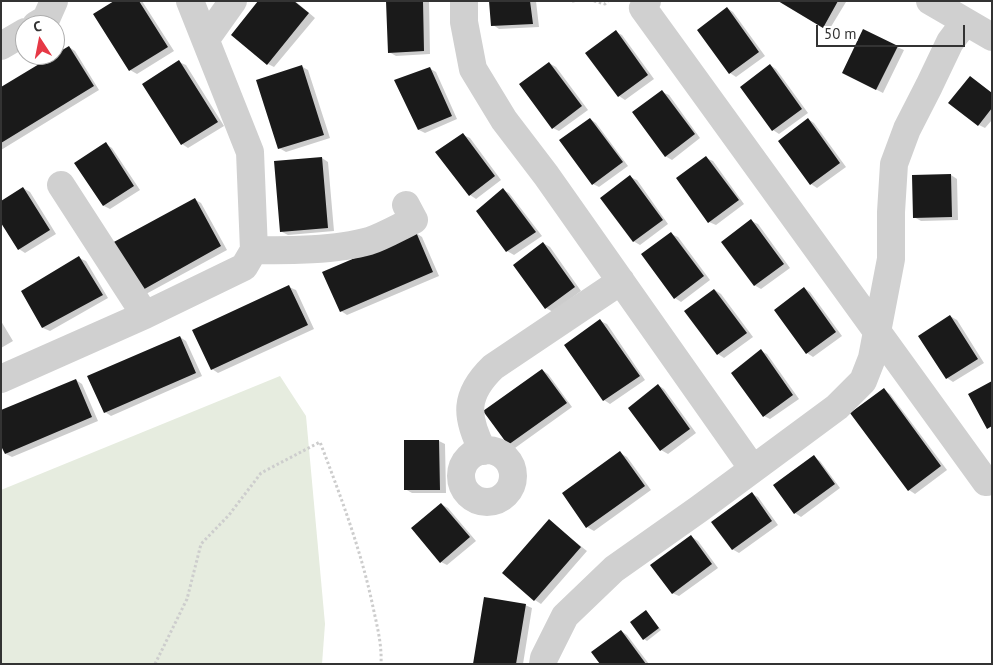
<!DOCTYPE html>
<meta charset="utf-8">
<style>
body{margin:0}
#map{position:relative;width:993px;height:665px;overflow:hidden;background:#fff;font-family:"PT Sans",sans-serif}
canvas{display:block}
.frame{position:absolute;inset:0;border:2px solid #333;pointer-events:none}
.north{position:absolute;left:15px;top:15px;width:50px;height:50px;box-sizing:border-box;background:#fff;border:1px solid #adadad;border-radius:50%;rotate:349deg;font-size:14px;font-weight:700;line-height:20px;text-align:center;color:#333}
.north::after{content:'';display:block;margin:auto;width:18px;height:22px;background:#e63946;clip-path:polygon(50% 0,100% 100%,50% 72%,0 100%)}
.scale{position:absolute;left:816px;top:25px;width:149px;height:22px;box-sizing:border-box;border:2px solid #333;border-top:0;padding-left:6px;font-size:15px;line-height:18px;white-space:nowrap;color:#333;-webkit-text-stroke:4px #fff;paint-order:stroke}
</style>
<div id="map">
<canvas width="993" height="665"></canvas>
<div class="frame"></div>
<div class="north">С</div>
<div class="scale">50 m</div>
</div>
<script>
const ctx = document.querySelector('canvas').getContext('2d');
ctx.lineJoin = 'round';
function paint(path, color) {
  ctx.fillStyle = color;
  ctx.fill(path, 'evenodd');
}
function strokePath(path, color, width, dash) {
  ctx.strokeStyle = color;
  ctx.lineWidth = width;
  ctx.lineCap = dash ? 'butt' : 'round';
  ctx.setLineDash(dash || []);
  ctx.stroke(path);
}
paint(new Path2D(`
 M280,376L306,416L325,624L322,664H1V490Z`), '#e6ecdf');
paint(new Path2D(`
 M116,1H142L174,51L137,74L130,70L95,14Z
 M260,1H295L315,18L274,67L268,64Z
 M388,1L429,2L430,54L396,56L389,52Z
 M490,1H536L539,27L499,29L493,25Z
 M781,1H845L846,2L829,30Z
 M727,8L733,12L765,56L736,77L730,73L699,31Z
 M616,32L622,35L654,79L625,100L619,96Z
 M69,47L75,51L99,90L1,150V89Z
 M897,47L904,50L883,93L850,76Z
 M179,62L186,65L224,126L188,148L182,144Z
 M549,63L556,67L588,110L559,131L553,128Z
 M770,65L776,69L808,113L779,134L773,130Z
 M301,66L308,70L330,138L286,152L279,148Z
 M429,68L436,72L457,119L425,133L419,130Z
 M970,77L992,93V120L985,128L979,125Z
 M662,92L669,95L700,138L672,160L665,156Z
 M590,119L596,123L628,166L599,187L593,184Z
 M808,119L814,123L846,167L817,188L811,184Z
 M463,135L470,138L501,180L476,199L470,195Z
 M106,144L112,148L140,190L110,209L104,206Z
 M322,158L328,162L334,231L288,235L282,232Z
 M706,158L713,161L744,204L716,225L709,222Z
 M951,175L957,179L958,220L921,221L914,217Z
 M630,177L637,180L668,224L640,245L633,241Z
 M23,188L30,192L56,234L25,253L19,249Z
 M503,190L509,193L542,236L514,255L507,251L478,211Z
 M194,199L201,203L227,250L146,294L140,291Z
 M751,221L758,224L790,268L761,289L754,285Z
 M416,233L422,237L439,276L347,315L341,311Z
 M671,234L678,237L710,280L681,302L675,298Z
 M543,243L550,247L581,291L553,312L546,308L515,265Z
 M79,258L86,261L108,298L50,331L43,328L23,292Z
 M289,287L296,290L314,329L218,373L212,369Z
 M804,288L810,292L842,336L813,357L807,353Z
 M715,290L721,294L753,337L724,358L718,354Z
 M950,316L957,320L984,363L953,382L947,378Z
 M1,321L13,341L1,348Z
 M600,321L607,324L645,380L610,404L604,400Z
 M180,337L186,341L202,376L111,416L105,412Z
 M761,351L767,354L799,399L770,419L764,416Z
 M542,370L548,374L572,407L515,448L509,444Z
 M76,380L82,384L98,421L12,457L6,454Z
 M658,385L664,389L696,433L668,454L661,450L630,408Z
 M884,390L890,394L947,470L915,494L909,490Z
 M439,441L445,444L446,493H412L405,489Z
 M620,453L627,457L651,490L594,531L587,527Z
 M814,457L820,461L840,488L801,517L795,513Z
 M752,494L758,497L778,525L739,553L732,549Z
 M441,504L448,508L476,541L447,565L441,562Z
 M549,521L587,551L541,604L535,600Z
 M692,537L698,541L718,568L679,596L672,593Z
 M525,605L532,608L523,664H474Z
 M646,611L661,630L647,641L644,639Z
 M621,631L627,635L649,664H601Z`), '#0003');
paint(new Path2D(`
 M114,1H139L168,47L129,71L93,14Z
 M258,1H294L309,13L267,65L231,35Z
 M386,1H423L424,51L388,53Z
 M489,1H530L533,24L491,26Z
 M778,1H838L823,28Z
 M727,7L759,52L729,74L697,30Z
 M863,29L898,46L876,90L842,73Z
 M616,30L648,75L618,97L585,53Z
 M69,46L94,86L1,143V87Z
 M179,60L218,122L181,145L142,84Z
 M549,62L582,106L552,129L519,84Z
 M770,64L802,109L772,131L740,87Z
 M302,65L324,135L278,149L256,80Z
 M430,67L452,116L418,130L394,80Z
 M970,76L992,93V108L978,126L948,103Z
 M662,90L695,134L665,157L632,112Z
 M590,118L623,162L592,185L559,140Z
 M808,118L840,163L810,185L778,141Z
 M463,133L495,176L469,196L435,152Z
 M106,142L134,186L103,206L74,163Z
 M706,156L739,200L708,223L676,178Z
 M322,157L328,228L280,232L274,161Z
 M951,174L952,217L913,218L912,175Z
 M630,175L663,220L633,242L600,198Z
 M23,187L50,230L18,250L1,223V201Z
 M503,188L536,232L506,252L476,211Z
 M195,198L221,246L139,292L112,243Z
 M751,219L784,264L754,286L721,242Z
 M416,232L433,272L340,312L322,272Z
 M671,232L704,276L674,299L641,254Z
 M543,242L575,287L545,309L513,265Z
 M79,256L103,295L42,328L21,291Z
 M289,285L308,325L211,370L192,330Z
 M804,287L836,332L806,354L774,310Z
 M714,289L747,333L717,355L684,311Z
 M950,315L978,359L946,379L918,336Z
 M600,319L640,376L603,401L564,345Z
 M180,336L196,373L104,413L87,376Z
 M761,349L793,395L763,417L731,373Z
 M542,369L567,403L508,445L483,411Z
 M76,379L92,417L5,454L1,446V410Z
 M992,381V426L987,429L968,394Z
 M658,384L690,429L660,451L628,408Z
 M884,388L941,466L908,491L850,413Z
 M404,440H439L440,490H404Z
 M620,451L645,486L586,528L562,493Z
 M814,455L835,484L794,514L773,485Z
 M752,492L772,521L732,550L711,522Z
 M441,503L470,537L440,563L411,528Z
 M549,519L581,547L534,601L502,573Z
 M691,535L712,564L672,594L650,565Z
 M484,597L526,604L516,664H473Z
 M646,610L659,628L643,640L630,622Z
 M621,630L646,664H600L591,652Z`), '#1a1a1a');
strokePath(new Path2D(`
 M572,1H576
 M594,1L605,4L608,1
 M155,664L187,599L201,544L229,515L261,473L320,442C341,497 361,550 373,607C377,626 382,644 381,664`), '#cdcdcd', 3, [2.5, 2.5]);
strokePath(new Path2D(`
 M464,1V22L473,69L504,120L546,175L753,469
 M647,1L643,8L986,482
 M930,1L992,37
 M36,25L46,19L54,1
 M206,39L233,1
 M1,46L25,32
 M61,185L145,315
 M254,250C286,251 338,250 369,241C384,236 399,227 414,220L406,205
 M1,379L145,315L244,267L254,250L250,152L190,1
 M461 476a26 26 0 1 1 52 0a26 26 0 1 1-52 0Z
 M483,451C465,416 464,395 493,367L621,281
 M543,664L544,658L565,616L614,569L699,509L837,407L863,381L872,358L891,259V212L894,164L907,129L929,86L950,42L965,22`), '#d0d0d0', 28);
</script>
